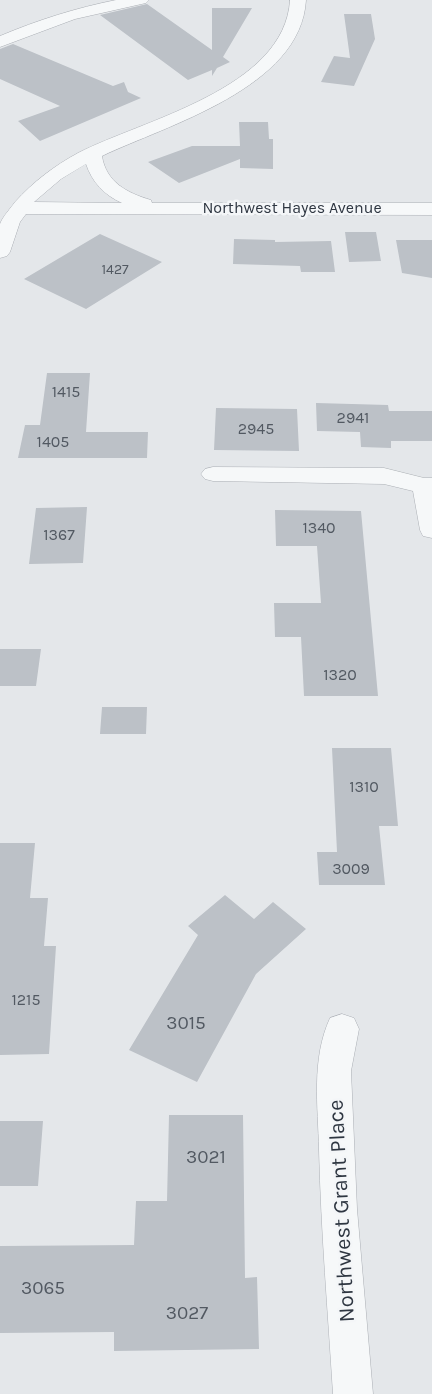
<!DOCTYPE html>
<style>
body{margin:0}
canvas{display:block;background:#e4e7ea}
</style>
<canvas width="432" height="1394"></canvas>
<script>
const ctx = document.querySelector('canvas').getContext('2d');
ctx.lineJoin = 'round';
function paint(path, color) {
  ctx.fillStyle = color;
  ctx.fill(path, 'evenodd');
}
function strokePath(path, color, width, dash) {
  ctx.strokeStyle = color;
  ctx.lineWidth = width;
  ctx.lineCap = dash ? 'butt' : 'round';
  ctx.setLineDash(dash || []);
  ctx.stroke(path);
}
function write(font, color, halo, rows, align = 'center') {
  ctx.font = font + ' Karla,sans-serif';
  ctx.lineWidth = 5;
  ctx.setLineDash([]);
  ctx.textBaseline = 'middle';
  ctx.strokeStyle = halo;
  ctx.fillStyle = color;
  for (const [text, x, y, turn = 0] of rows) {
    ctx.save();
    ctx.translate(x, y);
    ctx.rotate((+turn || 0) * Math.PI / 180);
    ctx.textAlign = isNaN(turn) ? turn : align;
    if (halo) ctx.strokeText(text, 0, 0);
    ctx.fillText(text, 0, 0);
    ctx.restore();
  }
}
paint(new Path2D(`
 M147,4L212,50V8H252L223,57L230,62L217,68L212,76V70L188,80L100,15Z
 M344,14H371L375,39L354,86L321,82L334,56L350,58Z
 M13,44L113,86L124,82L128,92L141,98L40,141L18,121L60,106L0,79V49Z
 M239,122H268L269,139H273V169L240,168V159L179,183L148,162L192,146H240Z
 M345,232H376L381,261L349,262Z
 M100,234L162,262L86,309L24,279Z
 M234,239L275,240V242L331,241L335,272H301L300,266L233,264Z
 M396,240H432V278L402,273Z
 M47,373H90L86,432H148L147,458H18L25,425H40Z
 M316,403L388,405L389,411H432V441H391V448L361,447L360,432L317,431Z
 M216,408L297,409L299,451L214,450Z
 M87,507L83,563L29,564L36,508Z
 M275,510L361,511L378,696H304L301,637H275L274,603H321L317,546H276Z
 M0,649H41L36,686H0Z
 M102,707H147L146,734H100Z
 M332,748H391L398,826H379L385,885H319L317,852H337Z
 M0,843H35L30,898H48L44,946H56L49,1054L0,1055Z
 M225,895L254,919L273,902L306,929L256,974L197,1082L129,1050L198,935L188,926Z
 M169,1115H243L245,1278L257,1277L259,1349L114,1351V1332L0,1333V1246L134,1245L136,1201H167Z
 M0,1121H43L38,1186H0Z`), '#bcc1c7');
const street = new Path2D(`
 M116,0H149L146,3L75,19L0,47V36C38,20 76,8 116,0Z
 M290,0H306C301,88 167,125 102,156C106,182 127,193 151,200L152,203H432V215L26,214L20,222L10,252L7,256L0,258C0,248 0,233 0,224C3,216 11,208 15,202C33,182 54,166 78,153C142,120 285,89 290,0ZM86,164C92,182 104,195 122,203L34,202L61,179Z
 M213,467L384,468L424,478H432V538L423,536L420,530L413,491L384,484L213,481L205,479L201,474L205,469Z
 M342,1014L354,1018L359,1029L351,1071L357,1209L373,1394H333C328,1313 321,1232 319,1150C318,1106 311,1059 330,1018Z`);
strokePath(street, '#aaaeb4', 1);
paint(street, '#f6f8f9');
write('14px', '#525962', null, [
 ["1427",115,270]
]);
write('16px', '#2e3641', '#f4f6f8', [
 ["Northwest Hayes Avenue",292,208]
]);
write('16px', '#525962', null, [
 ["1415",66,392],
 ["2941",353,418],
 ["2945",256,429],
 ["1405",53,442],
 ["1340",319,528],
 ["1367",59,535],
 ["1320",340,675],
 ["1310",364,787],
 ["3009",351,869],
 ["1215",26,1000]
]);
write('19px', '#525962', null, [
 ["3015",186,1024],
 ["3021",206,1158],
 ["3065",43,1289],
 ["3027",187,1314]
]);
write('22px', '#2e3641', '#f4f6f8', [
 ["Northwest Grant Place",342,1211,-93]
]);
</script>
